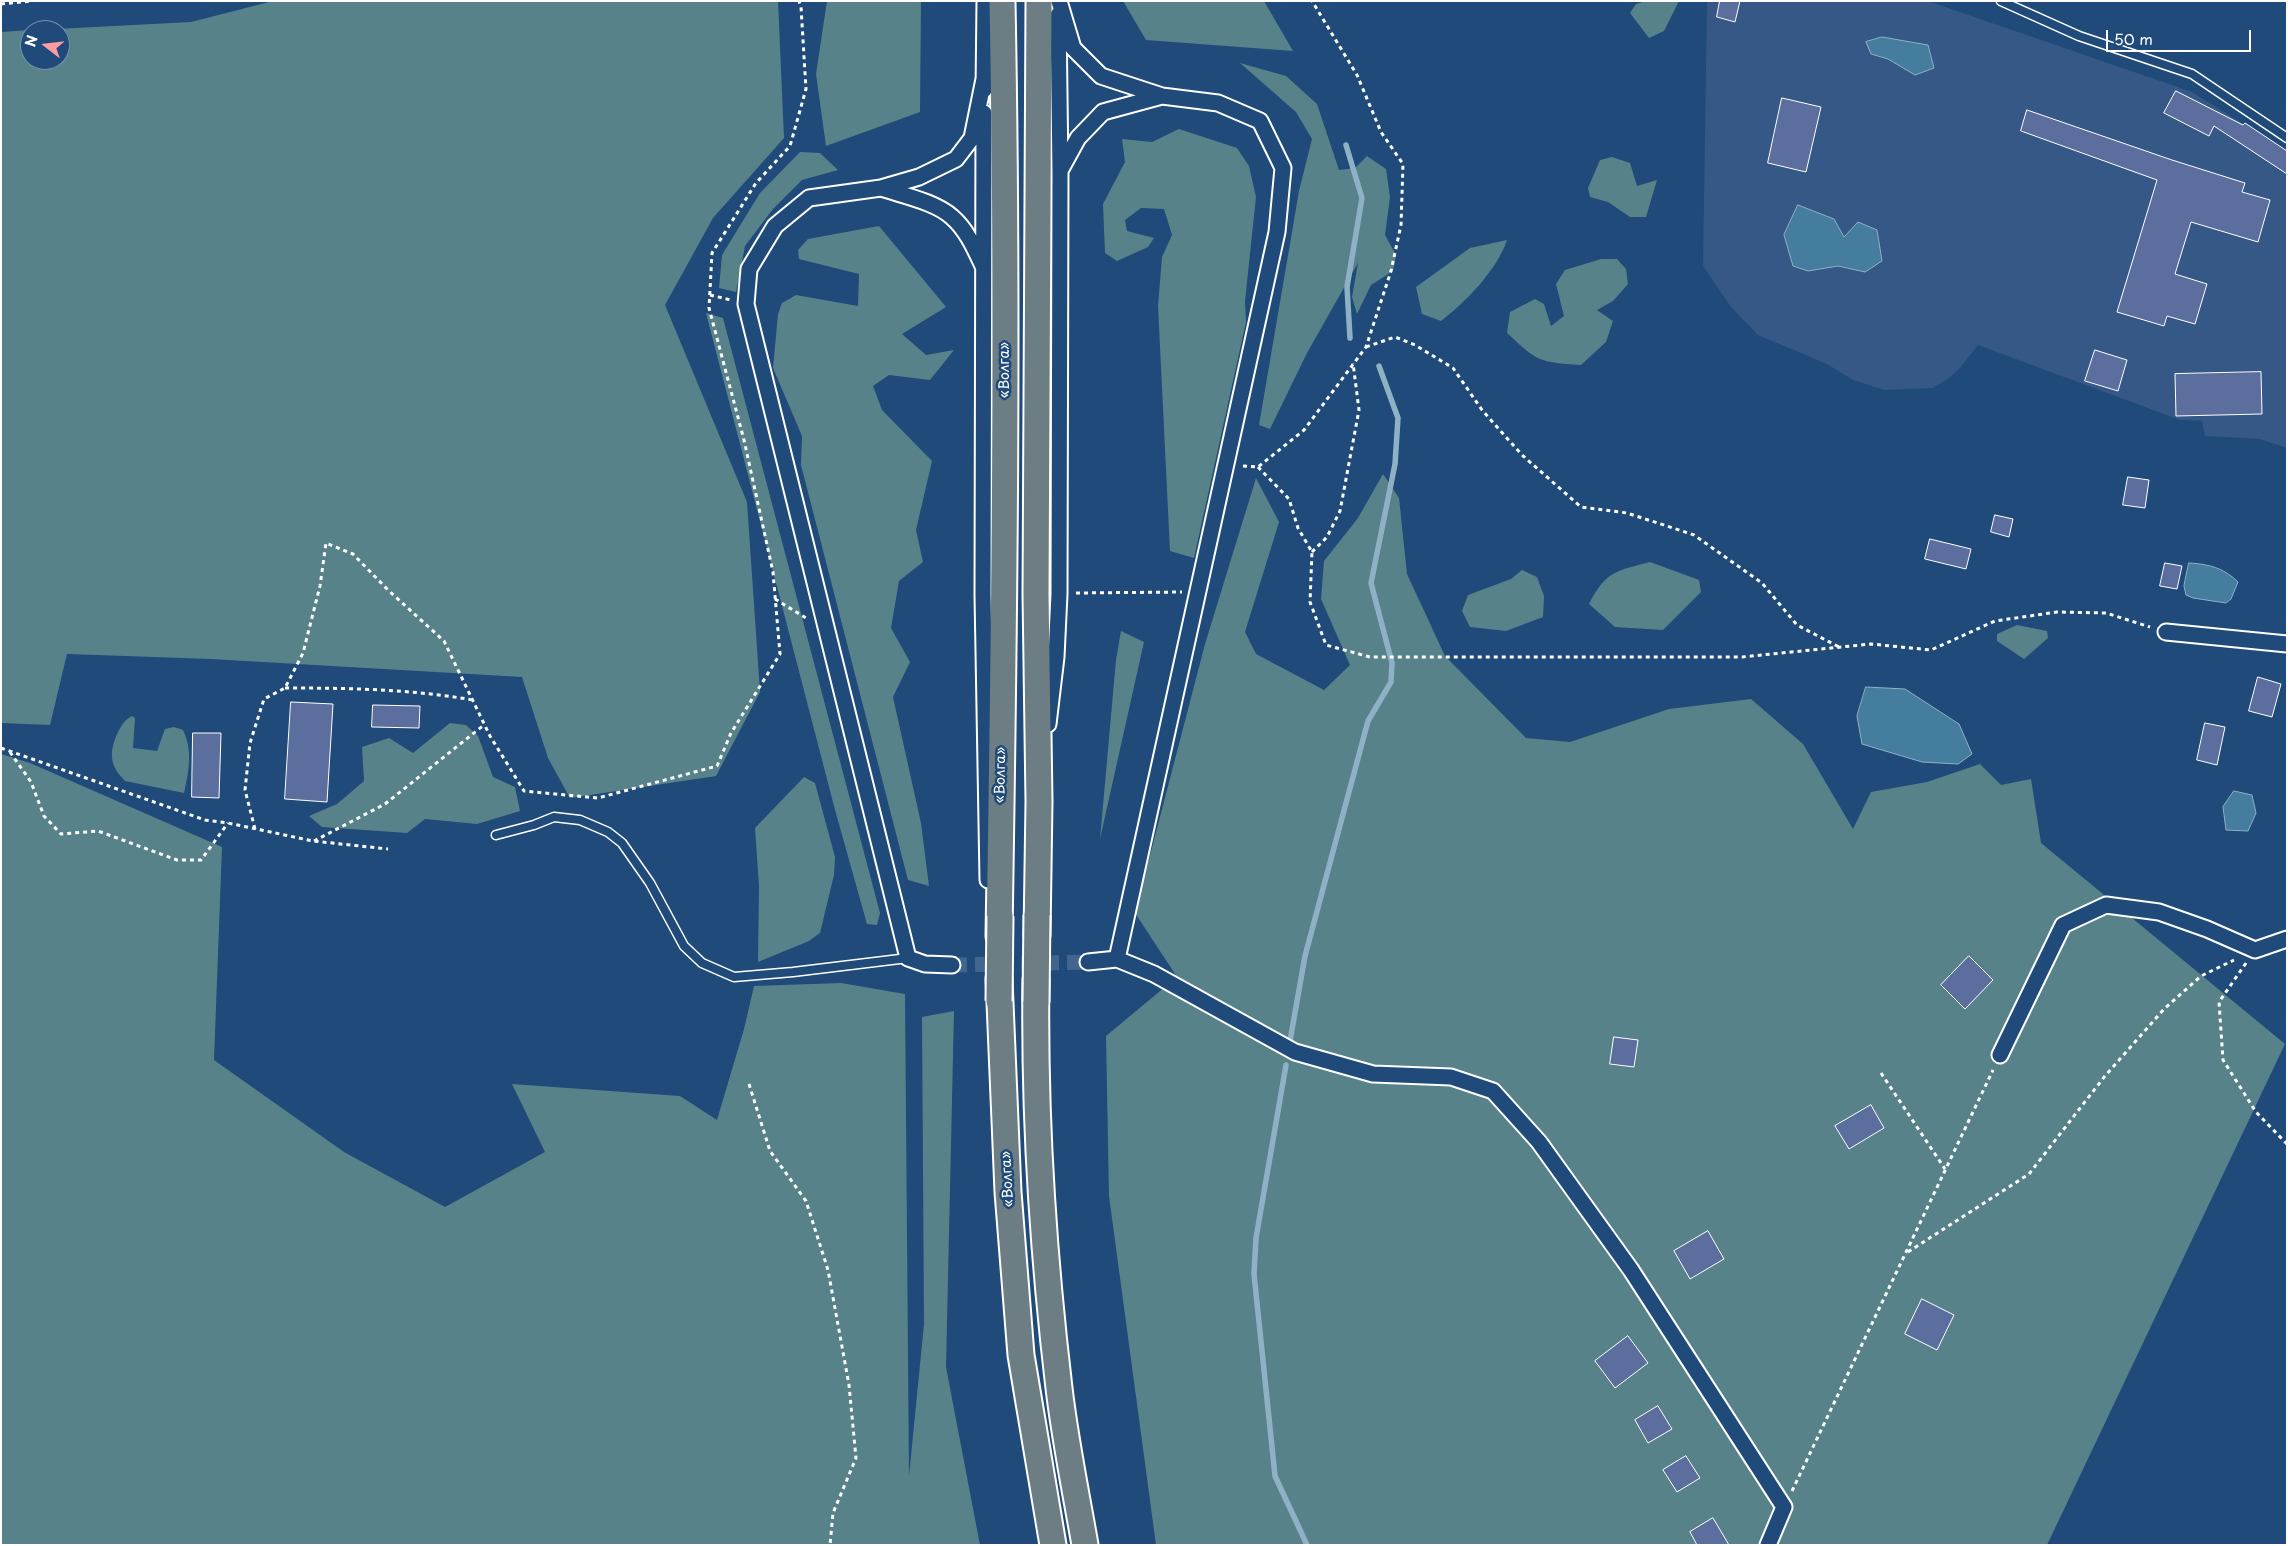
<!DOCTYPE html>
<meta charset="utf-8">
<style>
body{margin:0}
#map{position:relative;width:2288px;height:1546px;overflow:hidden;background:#1f4a7a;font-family:"Playpen Sans",sans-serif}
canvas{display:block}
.frame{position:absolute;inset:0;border:2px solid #fff;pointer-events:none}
.north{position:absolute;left:20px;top:20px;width:50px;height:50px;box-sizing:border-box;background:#1f4a7a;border:1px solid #7992af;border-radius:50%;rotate:286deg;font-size:14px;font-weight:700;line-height:20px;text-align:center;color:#fff}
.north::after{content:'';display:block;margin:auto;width:18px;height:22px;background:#ff9aa2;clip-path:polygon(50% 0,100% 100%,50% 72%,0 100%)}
.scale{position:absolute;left:2106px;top:30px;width:145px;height:22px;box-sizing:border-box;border:2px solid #fff;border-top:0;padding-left:6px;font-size:15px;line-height:18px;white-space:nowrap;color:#fff;-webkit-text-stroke:4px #1f4a7a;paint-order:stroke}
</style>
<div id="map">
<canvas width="2288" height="1546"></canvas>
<div class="frame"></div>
<div class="north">N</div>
<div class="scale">50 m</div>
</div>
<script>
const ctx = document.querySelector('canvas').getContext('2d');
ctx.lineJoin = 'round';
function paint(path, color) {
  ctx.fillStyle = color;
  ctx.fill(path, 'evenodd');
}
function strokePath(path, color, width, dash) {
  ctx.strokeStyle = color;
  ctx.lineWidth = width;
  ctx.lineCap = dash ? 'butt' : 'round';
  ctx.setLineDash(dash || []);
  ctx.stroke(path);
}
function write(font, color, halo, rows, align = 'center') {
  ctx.font = font + ' "Playpen Sans",sans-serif';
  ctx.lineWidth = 5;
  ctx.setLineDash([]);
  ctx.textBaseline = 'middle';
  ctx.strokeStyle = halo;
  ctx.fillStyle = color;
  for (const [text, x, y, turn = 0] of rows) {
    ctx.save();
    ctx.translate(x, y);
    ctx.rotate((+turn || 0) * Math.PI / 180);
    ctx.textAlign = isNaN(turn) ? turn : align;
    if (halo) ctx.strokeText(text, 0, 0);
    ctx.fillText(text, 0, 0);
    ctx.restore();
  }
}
paint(new Path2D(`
 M1707,1H1928L2192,92L2287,151V448L2260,439L2205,436L2202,421L2180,420L1978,345L1960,368L1949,378L1933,388L1884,390L1853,380L1827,364L1758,335L1731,307L1703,266Z`), '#355886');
paint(new Path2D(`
 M273,1H778L784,138L713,218L665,305L747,502L760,692L716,776L570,798L548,758L522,677L211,659L67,654L50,725L1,723V32L30,30V60H60V30H37L191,22Z
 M827,1H921L920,112L826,146L816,74Z
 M1123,1H1264L1293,51L1146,40Z
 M1645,1H1679L1664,31L1649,38L1630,13L1636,4Z
 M1240,63L1286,76L1317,104L1339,170L1355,168L1367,156L1386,169L1390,197L1385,235L1396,255L1393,271L1371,285L1357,314L1352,297L1358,263L1307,353L1270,429L1259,425L1299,191L1312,139L1296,112Z
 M1179,129L1237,148L1249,166L1256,197L1245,301L1246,322L1194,558L1170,551L1158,306L1162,257L1172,235L1164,209L1141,208L1125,220L1127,231L1154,238L1148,247L1117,261L1105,253L1103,204L1125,162L1122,139L1152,142Z
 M800,152L820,153L838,170L802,180L773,209L745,246L736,292L719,288L722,255L760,193Z
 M1612,157L1630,163L1637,186L1657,180L1646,217H1630L1608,202L1590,197L1588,188L1600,160Z
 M879,226L946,307L902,334L926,355L954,350L930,380L889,375L873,386L882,410L932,461L916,530L923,562L899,581L891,628L910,662L893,697L921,823L929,886L908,880L801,465L802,436L773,368L778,314L782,303L796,295L858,306L859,274L799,259L798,250L808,239Z
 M1507,240C1497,270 1466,302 1441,321L1422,314L1416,287L1470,248Z
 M1601,259H1617L1626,269L1628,284L1613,301L1597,310L1613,321L1606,342L1581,365C1538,362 1538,362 1507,333L1510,312L1535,299L1544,304L1551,326L1564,316L1556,284L1565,270Z
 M706,313L723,318L880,913L877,925L867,924L835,810Z
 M1383,474L1399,498L1407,574L1445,656L1526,738L1570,742L1669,709L1751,699L1803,744L1853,829L1871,792L1927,782L1980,764L2001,785L2031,779L2041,843L2285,1044L2047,1545H1156L1109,1196L1106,1036L1177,977L1135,913L1205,644L1256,478L1279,522L1245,632L1256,654L1324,690L1350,665L1321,599L1324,561L1358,518Z
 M1650,562L1699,580L1701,592L1663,630L1615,627L1589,604C1606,571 1616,571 1650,562Z
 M1522,570L1537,577L1544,596L1543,617L1506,631L1470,627L1462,611L1468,595L1511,579Z
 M2017,625L2047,631L2048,638L2024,659L1997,641V634Z
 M1121,631L1144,642L1100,839L1116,660Z
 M132,716L135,718L133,748L157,751L165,729L174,727L183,730C193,751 189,771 184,793L125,781C119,775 112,766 112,757C111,745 120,721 132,716Z
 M450,723L466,725L478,736L493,777L515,787L520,811L477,824L425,819L407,833L322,827L309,816L337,804L364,781L362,747L389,738L413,753Z
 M1,754L30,763L222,847L214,1060L344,1152L445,1207L545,1152L512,1084L680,1096L717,1120L744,1029L754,986L841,983L905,994L909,1476L924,1324L922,1017L954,1011L946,1367L980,1545H1Z
 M804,777L815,783L835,857L834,875L820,933L809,941L758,962L759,886L755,828Z`), '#57828a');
const water = new Path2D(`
 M1882,37L1928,45L1934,68L1915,75L1888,59L1871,54L1866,42Z
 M1798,205L1834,219L1844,237L1858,222L1877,230L1882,261L1865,272L1838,266L1808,271L1793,266L1784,235Z
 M2189,563C2209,564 2224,568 2238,582L2231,599L2226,603L2193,598L2186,595L2184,586Z
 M1866,687L1905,689L1959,724L1972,754L1958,764L1922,762L1862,744L1857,716Z
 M2234,791L2252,795L2256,813L2248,831L2226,830L2223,807Z`);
paint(water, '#447d9e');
strokePath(water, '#8fb1c5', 1);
strokePath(new Path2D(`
 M1346,145L1362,198L1347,287L1350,338
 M1290,1041L1305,956L1368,721L1391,682L1392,663L1371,583L1395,464L1398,418L1379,366
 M1286,1065L1256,1238L1254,1274L1275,1476L1307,1545`), '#8fb1c5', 5.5);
const building = new Path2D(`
 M1720,1H1740L1735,22L1717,17Z
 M2176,91L2243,125L2245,123L2287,151V174L2214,126L2209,136L2164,113Z
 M1782,98L1821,107L1806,172L1768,163Z
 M2027,110L2172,160L2245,183L2242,192L2270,200L2258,242L2191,222L2175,274L2207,284L2195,324L2167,316L2164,326L2117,312L2157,180L2021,131Z
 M2095,350L2127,360L2118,391L2085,381Z
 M2261,372L2262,414L2176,416L2175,374Z
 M2128,477L2149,480L2145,508L2123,505Z
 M1995,515L2013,519L2009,537L1991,532Z
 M1930,539L1971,549L1966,569L1925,559Z
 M2165,563L2182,566L2177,589L2160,586Z
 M2258,677L2281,684L2272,717L2249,711Z
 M291,702L333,704L327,802L285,799Z
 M373,705L420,706L419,728L372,727Z
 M2205,723L2225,727L2217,765L2197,760Z
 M193,733H221L219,798L192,797Z
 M1969,956L1993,980L1965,1009L1941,985Z
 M1614,1037L1638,1040L1634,1067L1610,1064Z
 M1871,1105L1884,1128L1849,1149L1835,1126Z
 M1708,1231L1724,1259L1690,1279L1674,1251Z
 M1922,1299L1954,1315L1937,1350L1905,1334Z
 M1628,1336L1648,1363L1615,1388L1595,1361Z
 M1658,1406L1672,1429L1648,1443L1635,1420Z
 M1686,1456L1700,1478L1677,1492L1663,1470Z
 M1713,1518L1729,1545H1697L1690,1532Z`);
paint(building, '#5c6e9d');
strokePath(building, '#fff', 1);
strokePath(new Path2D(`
 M952,965L1088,962`), '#41658e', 15, [15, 8]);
const service = new Path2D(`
 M2001,1L2079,36L2192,74L2287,138
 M496,835L534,825L554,817L580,820L608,832L622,843L650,883L684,946L702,963L734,977L793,972L908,958`);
const minor = new Path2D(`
 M1059,1L1073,48L1101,76L1162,96L1218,103L1260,121L1283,168L1277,232L1117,959L1088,962
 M984,90L985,1
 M984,113L983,595L988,880
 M1061,169L1078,138L1103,112L1162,96
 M881,188C902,195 936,202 952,217C967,230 975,249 983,266
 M2166,632L2287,644
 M1048,724L1056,657L1059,594L1060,173L1058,15
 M1117,959L1154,974L1295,1052L1373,1074L1451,1077L1493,1091L1539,1142L1631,1270L1784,1507L1768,1545
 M952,965L925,964L908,958L746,304L749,269L775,226L809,198L881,188L919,177L956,159L972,138L984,79
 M2000,1055L2063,925L2106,905L2159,912L2207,929L2255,950L2287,939`);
const trunk = new Path2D(`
 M1037,935L1039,802L1036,594L1039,1
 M999,936C1004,625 1008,313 1002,1
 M999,979L1008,1192L1021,1355L1053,1545
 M1036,980C1034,1116 1043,1253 1059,1388C1065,1440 1076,1493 1085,1545`);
strokePath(service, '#fff', 11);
strokePath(minor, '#fff', 19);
strokePath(trunk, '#fff', 29);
strokePath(new Path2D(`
 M1,4L32,1
 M710,295L731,300
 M1366,347L1395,337L1415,345L1453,368L1482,410L1522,455L1581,507L1627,513L1694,535L1762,583L1797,625L1839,647
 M1243,466L1258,467L1304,430L1366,347L1391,271L1401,225L1403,164L1381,132L1357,75L1312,1
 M1258,467L1289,499L1298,528L1312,552L1310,602L1326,645L1370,657H1742L1871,644L1931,650L1995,621L2057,612L2106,613L2150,627
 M1312,552L1327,537L1340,511L1359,410L1353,363
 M1076,593L1182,592
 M775,599L806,618
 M285,688C349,688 409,689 473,700
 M1,748L205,820L228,823L313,841L388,849
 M10,752L31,782L44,816L61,834L98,831L177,860H201L228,823
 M255,829L245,790L250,743L264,699L285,688L303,653L320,586L326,543L353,554L388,590L444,641L490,736L524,791L598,798L717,766L731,733L780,654L773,572L744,440L709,308L712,253L756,183L790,146L806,89L801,7L799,1
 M314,841L385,804L484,725
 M2246,963L2219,1002L2223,1060L2256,1112L2287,1144
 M1881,1073L1945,1169
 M749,1084L770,1151L806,1201L828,1270L849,1385L856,1458L833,1513L830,1545
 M1908,1252L2029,1174L2105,1076L2164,1009L2201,976L2234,960
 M1792,1491L1993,1070`), '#fff', 3, [4, 4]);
strokePath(service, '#1f4a7a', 8);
strokePath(minor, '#1f4a7a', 15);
strokePath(trunk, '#6c7e84', 25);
const trunkBridge = new Path2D(`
 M999,1001L1000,916
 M1036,1002L1037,915`);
strokePath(trunkBridge, '#fff', 29, []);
strokePath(trunkBridge, '#6c7e84', 25);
write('14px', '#fff', '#1f4a7a', [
 ["«Волга»",1005,370,-90],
 ["«Волга»",1001,775,-89],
 ["«Волга»",1008,1179,-93]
]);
</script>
